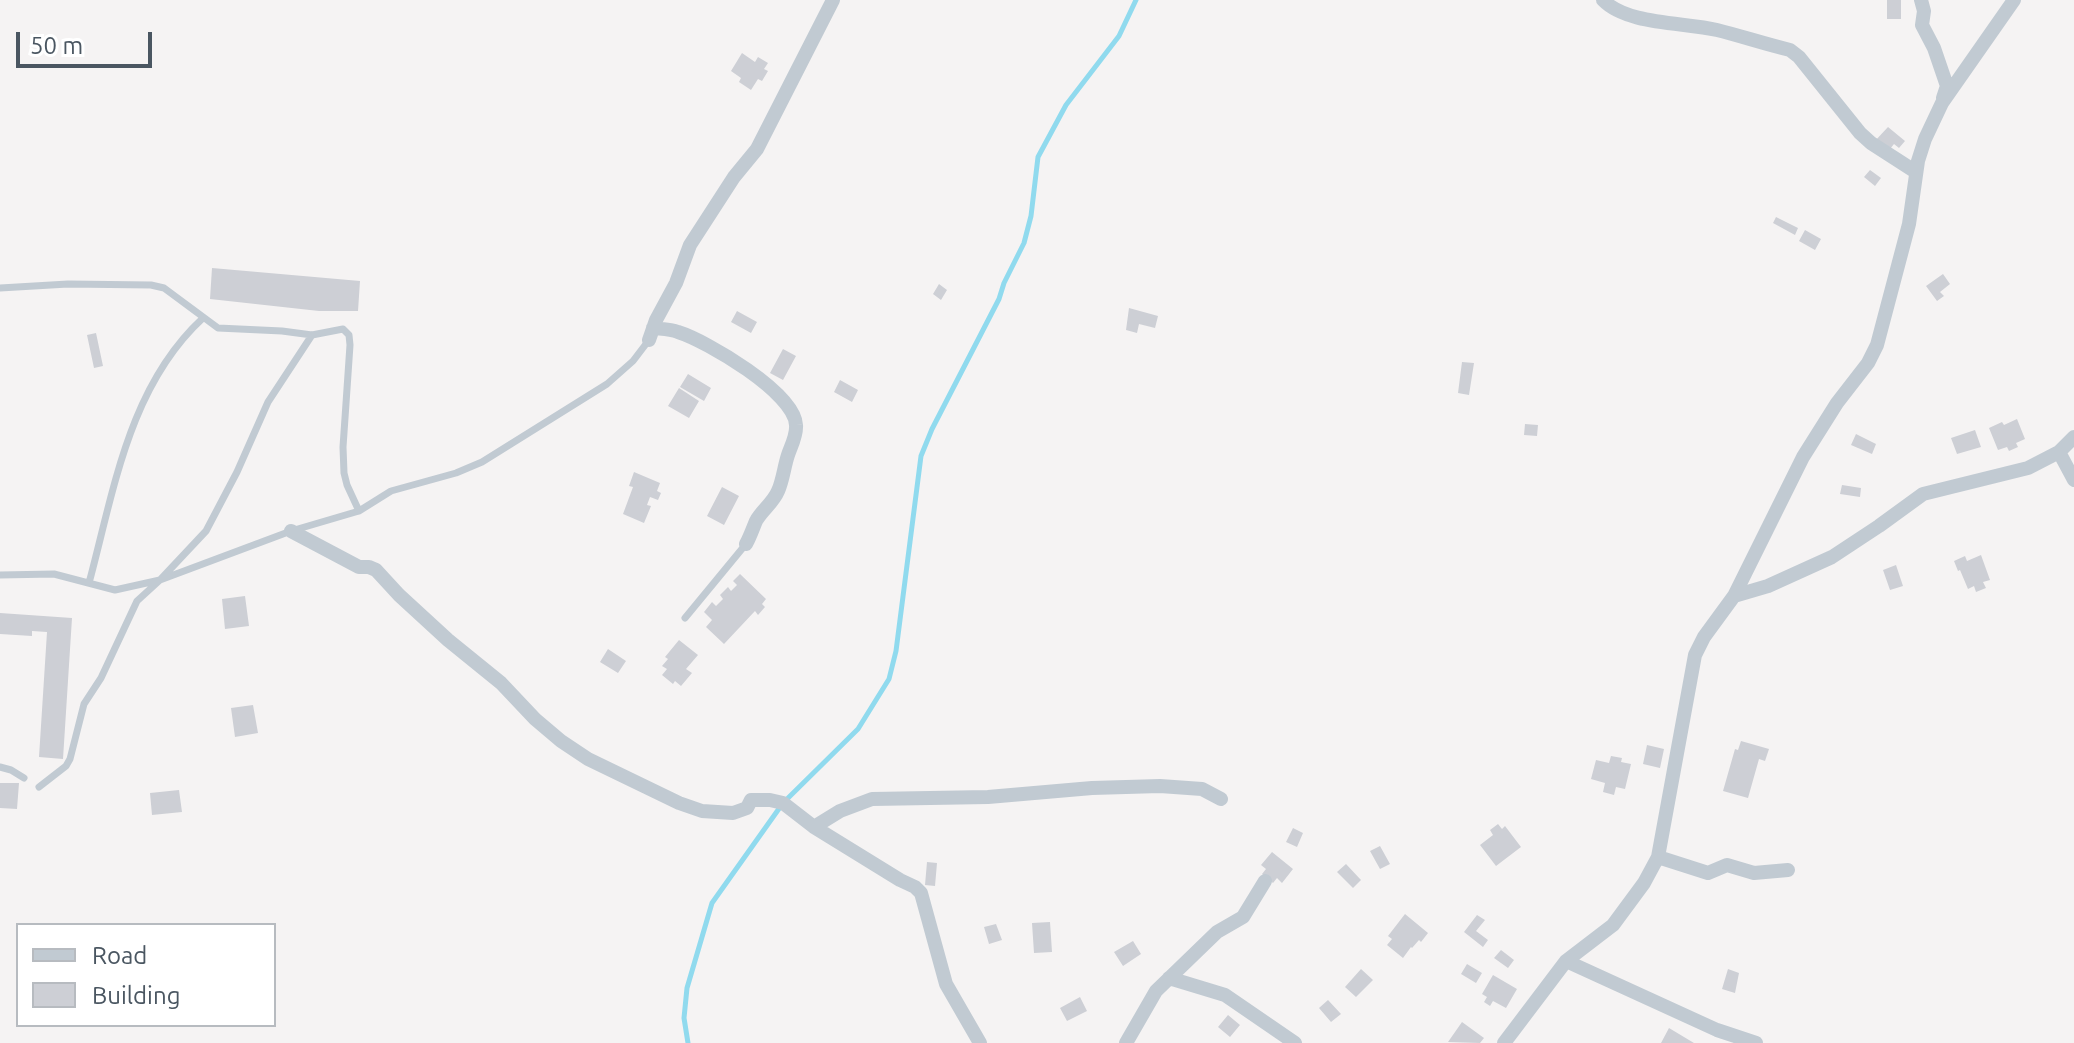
<!DOCTYPE html>
<style>
body{margin:0}
#map{position:relative;width:2074px;height:1043px;overflow:hidden;background:#f5f3f3;font-family:Ubuntu,sans-serif}
canvas{display:block}
.legend{position:absolute;left:16px;top:923px;width:260px;height:104px;box-sizing:border-box;background:#fff;border:2px solid #b7bbc0;margin:0;padding:10px 14px;list-style:none;font-size:24px;color:#4a5661}
.legend li{display:flex;align-items:center;gap:16px;height:40px}
.legend b{width:40px;border:2px solid #b7bbc0}
.scale{position:absolute;left:16px;top:32px;width:136px;height:36px;box-sizing:border-box;border:4px solid #4a5661;border-top:0;padding-left:10px;font-size:24px;line-height:28px;white-space:nowrap;color:#4a5661;-webkit-text-stroke:6px #fff;paint-order:stroke}
</style>
<div id="map">
<canvas width="2074" height="1043"></canvas>
<ul class="legend">
<li><b style="height:10px;background:#c1cad2"></b>Road</li>
<li><b style="height:22px;background:#cdcfd5"></b>Building</li>
</ul>
<div class="scale">50 m</div>
</div>
<script>
const ctx = document.querySelector('canvas').getContext('2d');
ctx.lineJoin = 'round';
function strokePath(path, color, width, dash) {
  ctx.strokeStyle = color;
  ctx.lineWidth = width;
  ctx.lineCap = dash ? 'butt' : 'round';
  ctx.setLineDash(dash || []);
  ctx.stroke(path);
}
function paint(path, color) {
  ctx.fillStyle = color;
  ctx.fill(path, 'evenodd');
}
strokePath(new Path2D(`
 M688,1043L684,1018L687,988L712,903L783,803L858,729L889,679L896,651L921,456L932,429L999,299L1004,283L1024,243L1031,216L1038,157L1066,105L1119,36L1136,0`), '#90daee', 5);
paint(new Path2D(`
 M1887,0H1901V19H1887Z
 M742,53L755,62L758,57L768,63L764,69L768,71L762,81L758,79L751,90L739,82L741,78L731,71Z
 M1888,127L1905,141L1899,148L1894,144L1890,149L1874,142Z
 M1870,170L1881,178L1875,186L1864,177Z
 M1776,217L1798,228L1795,235L1773,223Z
 M1805,230L1821,239L1815,250L1799,241Z
 M212,268L360,281L358,311H319L210,299Z
 M1943,274L1950,284L1940,292L1944,296L1937,301L1926,286Z
 M939,284L947,290L941,300L933,294Z
 M1129,308L1158,316L1155,328L1139,324L1137,333L1126,330Z
 M737,311L757,322L751,333L731,322Z
 M96,333L103,366L94,368L87,335Z
 M783,349L796,356L783,380L770,373Z
 M1462,362L1474,363L1469,395L1458,393Z
 M688,374L711,388L704,401L680,387Z
 M840,380L858,390L852,402L834,392Z
 M679,388L699,401L689,418L668,406Z
 M2017,419L2025,439L2016,443L2018,447L2009,451L2007,447L1998,450L1989,428L2002,422L2004,425Z
 M1525,424L1538,425L1537,436L1524,435Z
 M1975,430L1981,447L1957,454L1951,438Z
 M1856,434L1876,444L1872,454L1851,445Z
 M634,472L660,483L657,491L661,493L658,500L650,497L647,505L651,506L644,523L623,514L633,487L629,486Z
 M1842,485L1861,488L1860,497L1840,494Z
 M722,487L739,496L724,525L707,516Z
 M1981,555L1990,580L1983,582L1986,588L1976,592L1974,586L1968,589L1960,570L1958,571L1954,561L1965,556L1967,561Z
 M1896,565L1903,586L1890,590L1883,570Z
 M740,574L766,599L762,604L765,607L758,615L755,611L724,644L706,627L712,620L704,612L712,602L716,606L723,599L720,595L728,587L731,591L737,585L733,581Z
 M245,596L249,626L225,629L222,599Z
 M0,613L72,618L63,759L39,757L47,632L32,631V636L0,634Z
 M679,640L698,655L686,669L692,673L681,686L675,681L673,684L662,675L667,669L662,666L668,659L665,657Z
 M608,649L626,661L618,673L600,662Z
 M253,705L258,733L235,737L231,708Z
 M1741,741L1769,749L1765,761L1759,759L1748,798L1723,791L1735,749L1738,750Z
 M1647,745L1664,749L1660,768L1643,764Z
 M1611,756L1622,758L1621,762L1631,764L1625,789L1616,787L1614,795L1603,792L1605,783L1591,779L1596,760L1609,763Z
 M0,783H19L17,809L0,808Z
 M179,790L182,812L152,815L150,793Z
 M1498,824L1502,829L1505,826L1521,847L1496,866L1480,845L1493,835L1490,830Z
 M1293,828L1303,833L1297,847L1286,842Z
 M1380,846L1390,864L1380,869L1370,851Z
 M1272,852L1293,869L1282,883L1277,878L1273,883L1262,874L1266,869L1261,865Z
 M927,862L937,863L935,886L925,885Z
 M1346,864L1361,880L1353,888L1337,872Z
 M1405,914L1428,933L1421,942L1419,940L1412,948L1411,947L1403,958L1387,945L1392,939L1388,936Z
 M1477,915L1485,920L1476,931L1488,940L1483,947L1464,932Z
 M1050,922L1052,952L1034,953L1032,923Z
 M996,924L1002,940L989,944L984,927Z
 M1133,941L1141,954L1123,966L1114,952Z
 M1501,950L1514,960L1508,968L1494,958Z
 M1467,964L1482,973L1476,983L1461,974Z
 M1361,969L1373,980L1356,997L1345,987Z
 M1728,969L1739,973L1735,993L1722,989Z
 M1493,975L1517,989L1506,1008L1493,1001L1490,1006L1484,1002L1487,997L1482,994Z
 M1080,997L1087,1011L1067,1021L1060,1008Z
 M1328,1000L1341,1014L1331,1022L1319,1008Z
 M1228,1015L1240,1025L1230,1037L1218,1027Z
 M1462,1022L1484,1038L1480,1043L1448,1042Z
 M1669,1028L1694,1043H1661Z`), '#cdcfd5');
strokePath(new Path2D(`
 M0,288L68,284L151,285L164,288L218,328L282,331L312,335L343,329L349,335L350,345L343,447L344,473L347,485L359,511
 M0,575L54,574L115,590L160,580L291,531L359,511L391,491L456,473L482,462L607,384L633,361L649,340
 M89,583C114,490 129,386 203,318
 M685,618L746,544
 M0,767L11,770L24,778
 M39,787L66,766L70,759L84,704L101,678L137,601L160,580L206,531L237,472L268,402L312,335`), '#c1cad2', 7);
strokePath(new Path2D(`
 M1603,0C1627,25 1684,22 1717,30C1741,36 1765,44 1790,50L1799,57L1860,133L1871,143L1916,172
 M1921,0L1924,11L1922,25L1934,48L1947,86L1943,98
 M653,328C661,329 670,329 678,332C707,341 795,393 796,425C797,435 791,446 788,455C784,467 783,480 778,491C773,503 762,510 756,521C753,528 750,537 746,544
 M649,340L656,320L676,283L690,245L734,177L757,149L833,0
 M2059,452L2074,480
 M291,531L359,567H369L376,570L399,595L448,640L501,683L535,719L561,741L588,759L679,803L702,811L733,813L747,808L751,800H770L783,803L814,827L900,880L915,887L921,893L946,984L980,1043
 M1734,596L1768,586L1832,557L1879,526L1923,494L2028,468L2059,452L2074,437
 M814,827L840,811L872,799L988,797L1092,788L1160,786L1202,789L1221,799
 M1658,857L1708,873L1727,865L1754,873L1788,870
 M1566,961L1717,1030L1756,1043
 M1169,978L1225,995L1295,1043
 M1126,1043L1156,991L1217,932L1243,917L1265,881
 M1504,1043L1566,961L1613,925L1644,883L1658,857L1695,655L1704,637L1734,596L1803,457L1837,403L1868,363L1877,345L1909,224L1918,161L1925,139L1942,103L2014,0`), '#c1cad2', 14);
</script>
